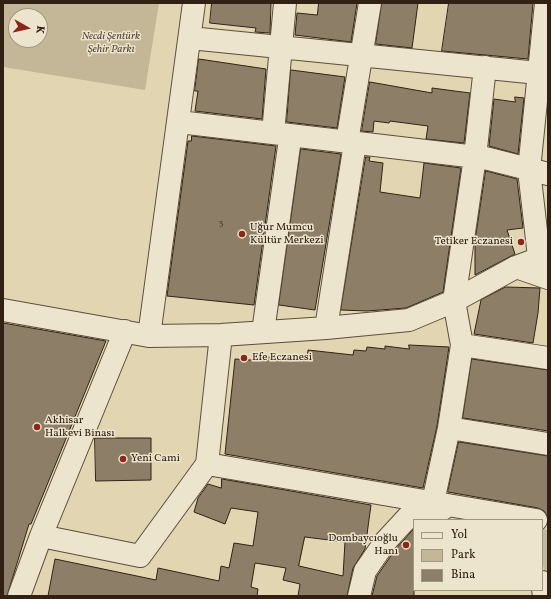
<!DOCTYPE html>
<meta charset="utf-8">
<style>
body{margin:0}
#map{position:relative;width:551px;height:599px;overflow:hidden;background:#e2d6b2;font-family:Vollkorn,serif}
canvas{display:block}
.frame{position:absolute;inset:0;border:4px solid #312115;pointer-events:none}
.legend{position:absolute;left:413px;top:519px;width:130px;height:72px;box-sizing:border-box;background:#ece4cd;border:1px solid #a19683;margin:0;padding:5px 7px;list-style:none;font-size:12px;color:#312115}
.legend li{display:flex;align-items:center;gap:8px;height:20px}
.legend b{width:20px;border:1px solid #a19683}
.north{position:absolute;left:8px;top:8px;width:40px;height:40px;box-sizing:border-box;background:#ece4cd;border:1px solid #a19683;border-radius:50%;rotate:98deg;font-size:11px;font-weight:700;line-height:16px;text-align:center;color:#312115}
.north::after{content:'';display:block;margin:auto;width:14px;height:18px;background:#8f2418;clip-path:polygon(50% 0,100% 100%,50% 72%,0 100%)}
</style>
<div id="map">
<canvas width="551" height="599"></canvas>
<div class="frame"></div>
<ul class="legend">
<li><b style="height:5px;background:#ece4cd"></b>Yol</li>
<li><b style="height:11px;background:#c4b797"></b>Park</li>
<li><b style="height:11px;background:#8d7f67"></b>Bina</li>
</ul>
<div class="north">K</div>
</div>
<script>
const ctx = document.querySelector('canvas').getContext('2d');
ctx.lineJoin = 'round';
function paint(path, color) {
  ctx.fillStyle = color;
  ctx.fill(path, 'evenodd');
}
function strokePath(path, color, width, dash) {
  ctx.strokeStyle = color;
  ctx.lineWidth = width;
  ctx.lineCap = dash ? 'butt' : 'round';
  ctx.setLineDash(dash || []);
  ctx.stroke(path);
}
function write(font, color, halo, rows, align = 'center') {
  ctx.font = font + ' Vollkorn,serif';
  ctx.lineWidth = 3;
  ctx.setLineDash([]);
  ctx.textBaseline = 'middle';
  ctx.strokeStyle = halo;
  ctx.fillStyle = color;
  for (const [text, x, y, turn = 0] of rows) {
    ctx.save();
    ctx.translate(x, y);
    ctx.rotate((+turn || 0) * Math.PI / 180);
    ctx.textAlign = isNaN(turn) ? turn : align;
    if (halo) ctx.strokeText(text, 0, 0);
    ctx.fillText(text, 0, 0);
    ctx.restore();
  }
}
paint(new Path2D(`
 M3,3H159L145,90L3,67ZM16,16H40V40H16Z
 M542,529L548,530V596L542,558Z`), '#c4b797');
const building = new Path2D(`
 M212,3H271L270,33L255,32L256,28L210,23Z
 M319,3H357L351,42L295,35L297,13L317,15Z
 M382,3H418L412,48L376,44Z
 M449,3H533L528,59L442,51Z
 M199,59L266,69L262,119L195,111L198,91H195Z
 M291,70L345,77L337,128L287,122Z
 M370,82L432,93V88L470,93L464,143L426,139L428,126L390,121L389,123L374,121L373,132L362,131Z
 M515,97L524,98L518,154L489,146L494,99L515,102Z
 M192,136L276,146L254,305L167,296L188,141H191Z
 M301,149L341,154L315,310L279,305Z
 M366,157H370L369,161L383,163L380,192L420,198L424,163L461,168L443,292L406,308L367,311L341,310Z
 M486,171L517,179L523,228L507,230L515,254L475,275V241Z
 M506,287L540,288L538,313L533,343L474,334L481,300Z
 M3,323L106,341L31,524H29L7,596H3Z
 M409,345L449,347L437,426L423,488L225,454L235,359L267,361V357L307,360L308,350L353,355L354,350L366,351L367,347L385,349V346L409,349Z
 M472,359L548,370V431L463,418Z
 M95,438H151V480L96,481Z
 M459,442L548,456V518L544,511L538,508L448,492Z
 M222,479L371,505L365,549L353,568L347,596H298L300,584L283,580L286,568L255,563L251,587L258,589L257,596H48L55,559L156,580L158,568L219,581L221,566L229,568L234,543L253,546L258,512L231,508L225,524L194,512L198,498L208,484L221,488ZM305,537L345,542L343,576L299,566Z
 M414,529V596H372L377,576L395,550Z`);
paint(building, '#8d7f67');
strokePath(building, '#312115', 1);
const minor = new Path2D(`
 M190,38L548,74
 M179,122L485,158L548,174
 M273,133L285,3
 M347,142L370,3
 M539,257L529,170L546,3
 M516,267L548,278
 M3,310L149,336L221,335L326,328L409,320L454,301L516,267L548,255
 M326,328L355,143
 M263,332L289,146
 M221,335L207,464L536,520
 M149,336L194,3
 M462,345L548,358
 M449,428L548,444
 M433,502L449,428L462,345L454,301L475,157L485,67
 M41,536L140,556L207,464
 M542,582L544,596
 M19,596L41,536L125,331
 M359,596L365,571L385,542L409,516L443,509`);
strokePath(minor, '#5d4e3c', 24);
strokePath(minor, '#ece4cd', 22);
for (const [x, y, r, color] of [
 [242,234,4,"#8f2418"],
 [521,242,4,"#8f2418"],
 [244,358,4,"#8f2418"],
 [37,427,4,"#8f2418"],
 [123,459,4,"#8f2418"],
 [406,545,4,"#8f2418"]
]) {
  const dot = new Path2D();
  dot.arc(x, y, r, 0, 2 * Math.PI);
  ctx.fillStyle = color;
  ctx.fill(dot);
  strokePath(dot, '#ece4cd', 1.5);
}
write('9px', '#48382a', null, [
 ["3",221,223]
]);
write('italic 11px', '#564636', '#ece4cd', [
 ["Necdi Şentürk",111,37],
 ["Şehir Parkı",111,50]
]);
write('11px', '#312115', '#ece4cd', [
 ["Uğur Mumcu",250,228],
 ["Kültür Merkezi",250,241],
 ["Tetiker Eczanesi",513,242,"right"],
 ["Efe Eczanesi",252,358],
 ["Akhisar",45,421],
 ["Halkevi Binası",45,434],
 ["Yeni Cami",131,459],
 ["Dombaycıoğlu",398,539,"right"],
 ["Hanı",398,552,"right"]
], 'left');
</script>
